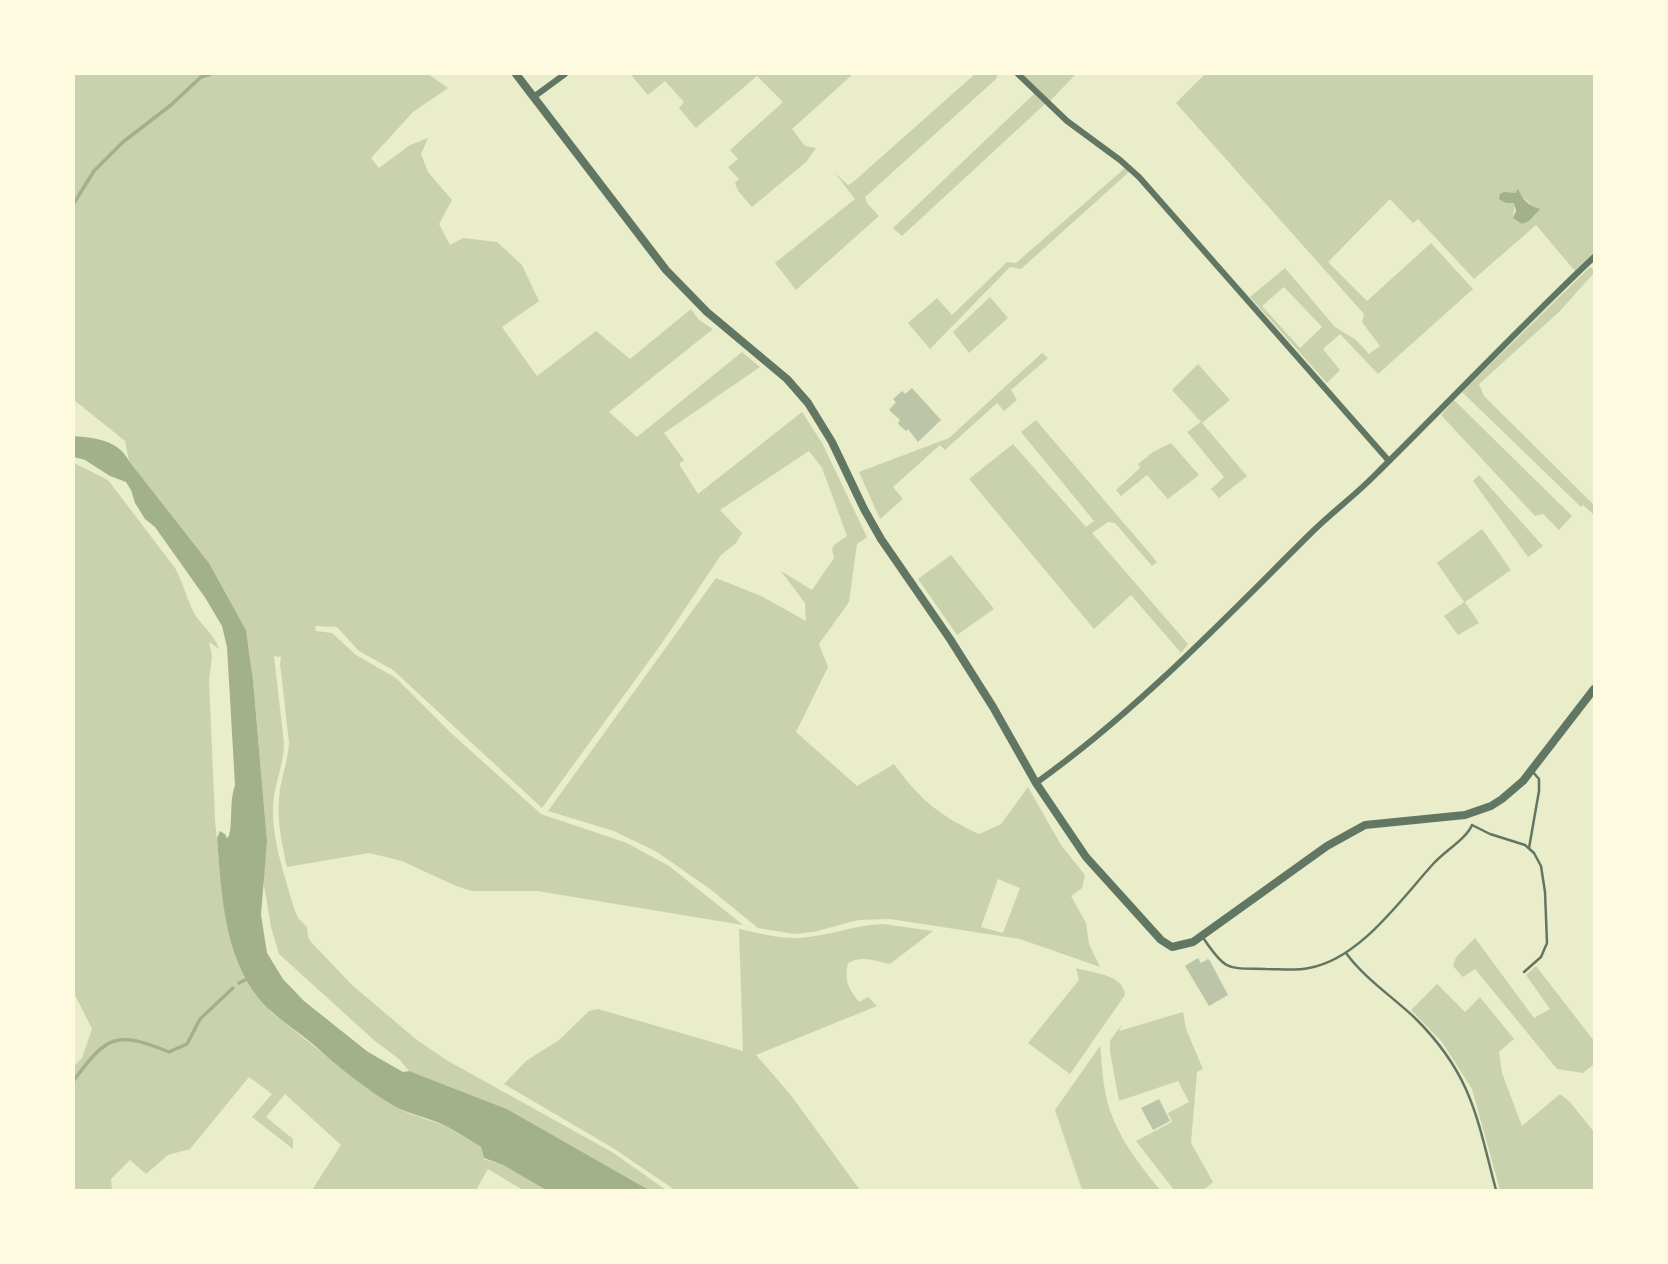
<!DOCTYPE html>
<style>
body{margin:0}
#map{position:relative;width:1668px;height:1264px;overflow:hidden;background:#e9edc9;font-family:Cabin,sans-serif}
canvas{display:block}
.frame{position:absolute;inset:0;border:75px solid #fefae0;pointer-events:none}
</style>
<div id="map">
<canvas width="1668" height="1264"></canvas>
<div class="frame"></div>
</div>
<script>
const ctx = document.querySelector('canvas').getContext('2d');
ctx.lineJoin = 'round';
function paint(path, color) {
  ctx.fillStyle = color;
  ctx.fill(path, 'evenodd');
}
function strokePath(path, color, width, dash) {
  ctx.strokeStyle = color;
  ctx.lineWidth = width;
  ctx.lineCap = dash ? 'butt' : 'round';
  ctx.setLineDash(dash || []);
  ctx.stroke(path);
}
paint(new Path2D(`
 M74,74H428L448,88L413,112L371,158L379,168L410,145L428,138L421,154L428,172L452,200L439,224L450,245L463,238L497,242L522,265L539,301L502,327L537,376L596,331L630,359L691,309L699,320L713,329L609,412L637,437L742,352L760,367L664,433L684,460L679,464L698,494L802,412L822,443L867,537L857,544L849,602L819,644L828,667L796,732L857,786L894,764C919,799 940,816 979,834L1001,824L1028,787L1061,845L1085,875L1082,888L1071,896L1086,923L1089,944L1100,967L1020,939L890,919L858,920L814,932L794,934L758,928L710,889L657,852L614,831L548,811L716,578L761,596L806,621L805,603L781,571L812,590L834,558L832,549L834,545L847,536L822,468L809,451L720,510L742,533L736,543L721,555L662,643L542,808L393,670L359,651L337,627L315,626L316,631L332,633L356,655L396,678L450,732L541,814L627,843L669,866L743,925L537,891H472L456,886L402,861L369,853L287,867C282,845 277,821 279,799C280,780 288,762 289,743L280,663L281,657L274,656L284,743C284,762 277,778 274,796C269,833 284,873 294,908L298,918L307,927L308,937L311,942L352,985L417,1040L448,1061L612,1152L666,1190H649L507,1109L409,1071L399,1059L375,1041L279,954L271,927L263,879L267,841L253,680L246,630L209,563L129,461L125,441L74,400ZM998,879L1020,888L1003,933L981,927Z
 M633,74H853L792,129L805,146L816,148L806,162L752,207L738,191L735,183L739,179L728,167L738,159L730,150L783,102L757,76L696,128L679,108L684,102L665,81L648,95L631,75Z
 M975,74H998L996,79L865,197L867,203L879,216L796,290L775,263L855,199L835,173L848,185L852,183Z
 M1022,74H1076L1050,101Z
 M1205,74H1594V252L1575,271L1536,225L1474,279L1418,219L1413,223L1390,199L1328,262L1367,301L1431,243L1473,289L1378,374L1340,334L1323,349L1340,370L1327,383L1250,297L1285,268L1335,327L1356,340L1369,354L1380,346L1362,322L1364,314L1176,103ZM1516,191L1535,208L1532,217L1522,224L1513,218L1515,204L1503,193L1515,194ZM1284,287L1322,327L1300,348L1262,306Z
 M1034,94L1045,104L902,236L893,228Z
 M1125,168L1129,172L1021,269L1010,267L930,349L908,323L937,298L952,315L1007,262L1016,263Z
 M1590,267L1594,270V273L1559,312L1479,384L1484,396L1594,505V515L1583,505L1581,507L1462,392Z
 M990,297L1008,318L969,353L953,332Z
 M1042,353L1048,358L1011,390L1017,400L1004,411L997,403L945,450L940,445L893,487L903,499L880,519L859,472L949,438Z
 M1198,364L1230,400L1202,423L1247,476L1219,498L1211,489L1224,477L1187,432L1201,422L1172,390Z
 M1454,400L1572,516L1559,530L1543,514L1535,516L1441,415Z
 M1036,420L1157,562L1152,566L1115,523L1108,522L1092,533L1188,644L1181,653L1131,595L1094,629L969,479L1013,444L1086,527L1094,521L1021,432Z
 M1171,443L1199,475L1168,499L1147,475L1121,496L1116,490L1140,468L1138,464L1153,452Z
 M74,463L108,480L175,568C183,582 186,596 193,611C200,625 214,633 219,649L209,642L212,656L209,681L215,820L222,891L234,951L250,984L271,1012L350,1075L392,1105L408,1113L446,1126L481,1147L484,1159L503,1165L546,1190H523L488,1169L476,1190H312L341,1145L285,1094L266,1117L293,1139V1149L252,1117L272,1094L249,1077L190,1149L168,1155L146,1174L130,1160L111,1179L112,1190H74V1066L82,1058L92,1029L74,993Z
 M1479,475L1543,546L1528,557L1473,481Z
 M1482,529L1511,570L1465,602L1479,623L1458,635L1444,616L1464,602L1437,563Z
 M951,555L994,609L957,635L918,579Z
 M883,924L933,931L890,964C876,961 861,955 848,963C844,980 848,988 859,1002L868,997L877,1006L756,1055L790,1094L860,1190H675L613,1148L504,1084L526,1061L559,1040L589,1011L598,1009L743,1051L739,929C759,933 779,939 800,938C828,936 855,925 883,924Z
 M1475,938L1534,1018L1550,1009L1526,975L1536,966L1594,1041V1064L1583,1073L1557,1069L1475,969L1463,977L1453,966L1456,957Z
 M1076,968C1092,973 1124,974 1125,995L1070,1074L1028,1043L1079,980Z
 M1437,984L1465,1012L1480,997L1514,1039L1499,1052L1502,1073L1522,1126L1560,1094L1570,1102L1594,1132V1190H1500L1472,1089L1442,1042L1411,1010Z
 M1183,1012L1186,1029L1203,1069L1197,1072L1191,1143L1213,1182L1204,1190H1174L1136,1141L1172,1122L1168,1113L1189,1102L1178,1081L1119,1101L1110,1052V1041L1122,1024L1119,1031Z
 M1100,1046C1102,1061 1102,1076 1105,1090C1111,1129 1136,1160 1160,1190H1082L1055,1110Z`), '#cad2ad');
paint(new Path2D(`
 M1518,189C1522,199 1529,206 1540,209L1529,221L1522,224L1513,218L1516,211L1514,203H1506L1499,199L1500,194L1504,192L1515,193Z
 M74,436C96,438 118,440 129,461L209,563L246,630L253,680L267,841L261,915L267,953L283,979L304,1001L368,1052L403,1072L409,1071L507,1109L649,1190H546L503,1165L484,1158L481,1147C466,1138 451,1127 434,1121C421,1116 407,1113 394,1106C366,1089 338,1067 314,1045C300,1033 285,1024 272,1012C224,969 222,897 217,838L220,831L226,835V838L229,836C233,819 229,802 235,785L227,647L222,626L206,599L155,527L145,519L135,503L131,490L126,482L110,476L85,460L74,457Z`), '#a3b18a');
strokePath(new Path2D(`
 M74,203L94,171L123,142L171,105L201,77L211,74
 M239,983L249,978
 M74,1080C107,1036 115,1030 169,1052L187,1044L200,1019L233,988`), '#a3b18a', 3.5);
paint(new Path2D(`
 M912,388L941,420L918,442L908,429L906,431L900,426L898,423L900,420L889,410L896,402L893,399L902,391L905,394Z
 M1198,958L1201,963L1208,959L1210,961L1228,995L1209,1006L1185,966Z
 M1159,1099L1170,1121L1153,1130L1141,1108Z`), '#bcc5a7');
strokePath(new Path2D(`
 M1529,848L1539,791V779L1532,771
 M1204,939C1226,972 1228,968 1266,969C1280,969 1295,971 1309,968C1360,959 1401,899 1434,863C1445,851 1467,838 1472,825L1490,834L1525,845L1534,853L1541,866L1545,892L1547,943L1541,957L1524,972
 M1346,953C1365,979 1393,997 1416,1019C1472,1075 1477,1118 1496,1190`), '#617663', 2.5);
strokePath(new Path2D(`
 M1018,74L1067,121L1120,160L1139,177L1389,461
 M535,96L565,74
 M1036,783C1137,711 1222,621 1310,534C1330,514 1353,497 1373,477C1447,404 1518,329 1594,257`), '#617663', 6);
strokePath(new Path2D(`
 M516,74L666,270L707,312L787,379L808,403L832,442L864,509L881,539L950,639L993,707L1036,783L1086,857L1161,940L1172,947L1193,942L1327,846L1365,825L1465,815L1491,806L1502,799L1523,781L1594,689`), '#617663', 8);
</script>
